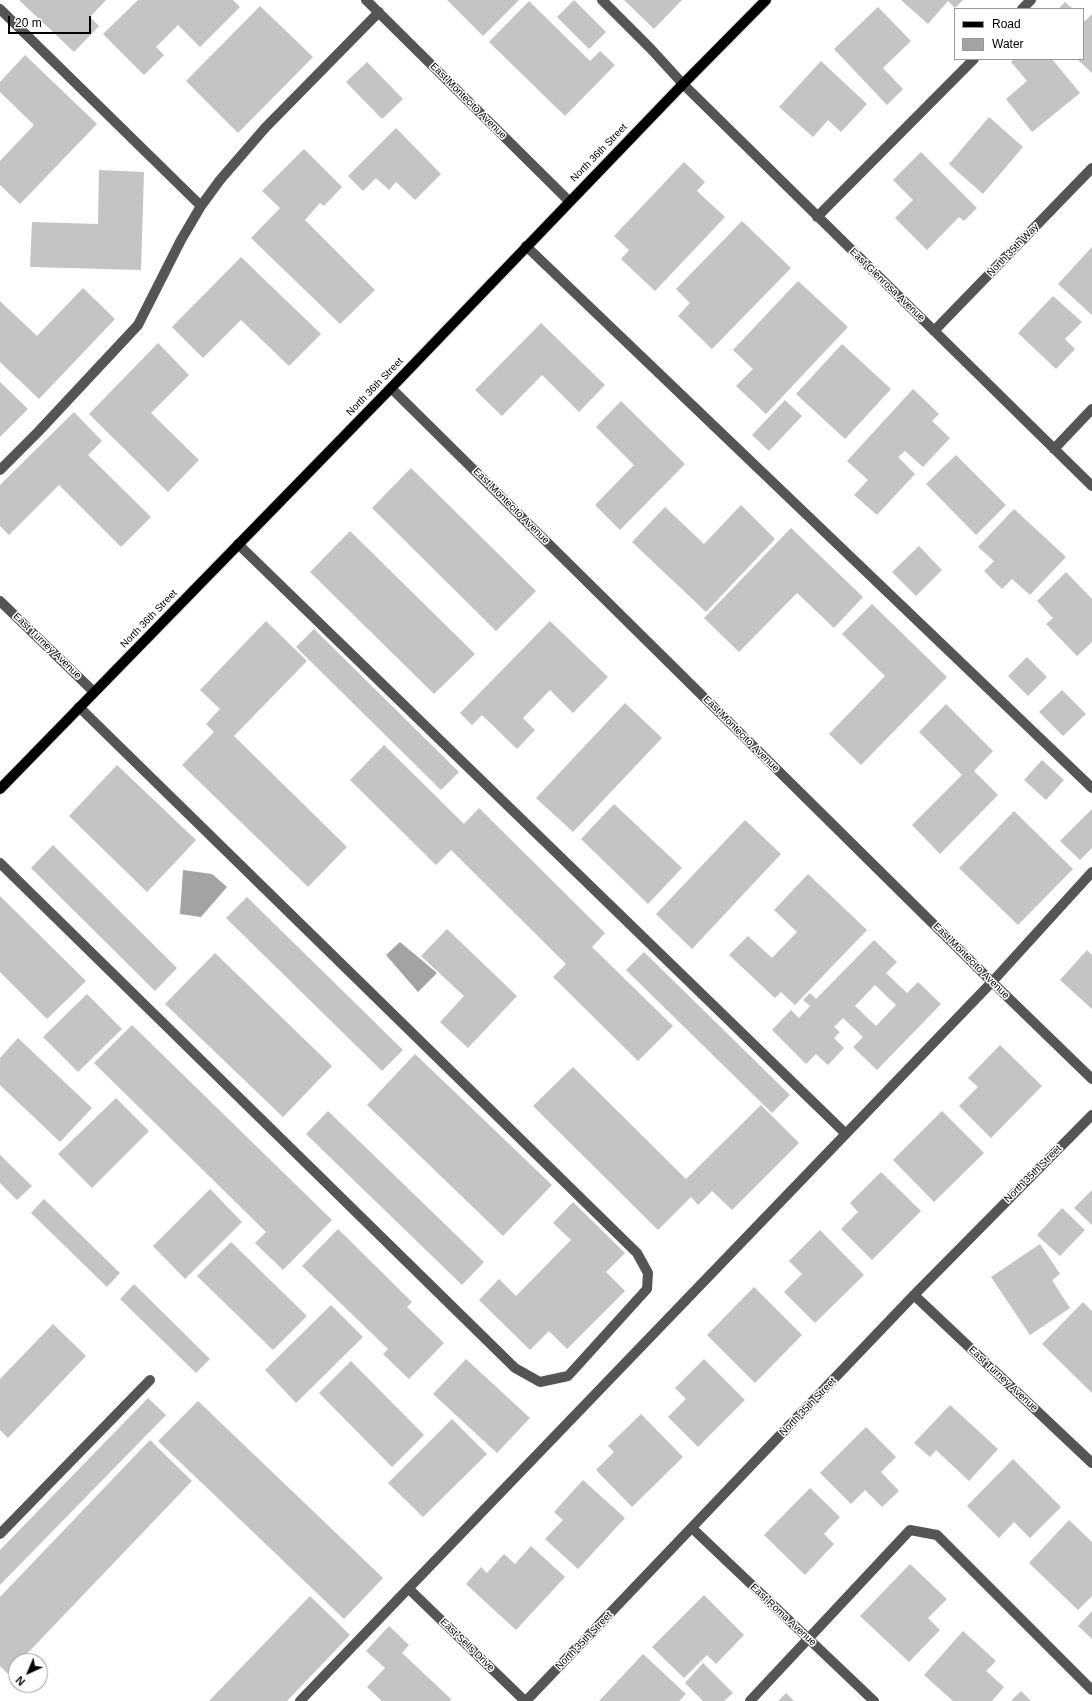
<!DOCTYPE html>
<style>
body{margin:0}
#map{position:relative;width:1092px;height:1701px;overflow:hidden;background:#fff;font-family:Helvetica,sans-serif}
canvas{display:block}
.legend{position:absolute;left:954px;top:8px;width:130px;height:52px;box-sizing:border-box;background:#fff;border:1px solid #999;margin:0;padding:5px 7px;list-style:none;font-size:12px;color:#000}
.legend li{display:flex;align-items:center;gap:8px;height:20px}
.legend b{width:20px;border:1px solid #999}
.north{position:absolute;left:8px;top:1653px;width:40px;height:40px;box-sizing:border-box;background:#fff;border:1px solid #999;border-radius:50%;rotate:224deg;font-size:11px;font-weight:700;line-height:16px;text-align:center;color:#000}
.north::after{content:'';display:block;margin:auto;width:14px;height:18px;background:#000;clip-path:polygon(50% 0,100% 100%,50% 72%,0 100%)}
.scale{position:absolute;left:8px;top:16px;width:83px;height:18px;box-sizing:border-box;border:2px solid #000;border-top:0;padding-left:5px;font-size:12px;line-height:14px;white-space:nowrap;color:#000;-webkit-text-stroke:3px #fff;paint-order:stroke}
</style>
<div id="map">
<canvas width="1092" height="1701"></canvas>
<ul class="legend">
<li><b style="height:5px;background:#000"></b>Road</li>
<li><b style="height:11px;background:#a3a3a3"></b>Water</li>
</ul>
<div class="north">N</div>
<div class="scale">20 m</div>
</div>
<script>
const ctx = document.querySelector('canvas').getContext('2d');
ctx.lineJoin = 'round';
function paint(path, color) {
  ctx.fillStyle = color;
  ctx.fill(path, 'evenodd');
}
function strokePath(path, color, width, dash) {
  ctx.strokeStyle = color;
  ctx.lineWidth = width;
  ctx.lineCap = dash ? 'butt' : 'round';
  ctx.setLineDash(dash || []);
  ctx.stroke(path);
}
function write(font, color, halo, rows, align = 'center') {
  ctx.font = font + ' Helvetica,sans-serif';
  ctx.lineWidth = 3;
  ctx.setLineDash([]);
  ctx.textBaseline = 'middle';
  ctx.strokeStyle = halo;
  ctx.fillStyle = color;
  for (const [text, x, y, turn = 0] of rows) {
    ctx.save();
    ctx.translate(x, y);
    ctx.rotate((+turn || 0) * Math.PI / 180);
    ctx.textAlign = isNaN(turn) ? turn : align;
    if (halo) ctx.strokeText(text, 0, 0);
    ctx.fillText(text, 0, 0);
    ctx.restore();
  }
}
paint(new Path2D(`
 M183,870L212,874L227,887L201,917L180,914Z
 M400,942L437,973L418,992L386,955Z`), '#a3a3a3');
paint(new Path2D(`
 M19,0H106L90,17L99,26L74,52Z
 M138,0H233L240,7L200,47L178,25L156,47L164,55L144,75L103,34Z
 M447,0H519L483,36Z
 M574,0L606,32L589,49L557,17Z
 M624,0H682L654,29Z
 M901,0H963L955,8L948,1L928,24Z
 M529,1L590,61L600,51L615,65L565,116L489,42Z
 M1065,2L1073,9H1058Z
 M260,6L313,57L238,133L186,81Z
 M878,7L911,41L883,68L903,89L887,105L834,49Z
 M1092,14V73L1077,59H1083V19L1085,21Z
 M25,55L97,124L20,204L0,185V161L34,125L0,92V82Z
 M1014,59H1052L1080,93L1032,132L1006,99L1027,81L1011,62Z
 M821,61L867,104L841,132L828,120L813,137L779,107Z
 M367,62L403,99L382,119L346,82Z
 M989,117L1023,147L983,194L949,164Z
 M396,128L441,174L415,200L396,182L389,190L376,178L363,191L348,176Z
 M304,149L342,187L324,206L320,203L305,220L375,290L340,324L251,238L280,208L262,191Z
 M921,152L977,208L964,221L959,217L927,250L895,218L913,200L893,180Z
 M684,162L705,182L697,191L725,217L655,291L621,259L629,250L614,236Z
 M99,170L144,172L141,270L30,267L32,222L98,224Z
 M742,221L791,268L712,349L678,316L690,303L676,289Z
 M1092,247V315L1058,284Z
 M241,257L321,334L289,366L241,320L203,358L172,327Z
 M798,281L848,327L766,414L736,386L753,369L733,350Z
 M83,288L115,319L39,399L0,362V301L37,336Z
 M1053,296L1082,322L1065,339L1075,349L1056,369L1018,333Z
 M541,323L605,385L579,412L542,375L502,416L475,390Z
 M158,343L189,375L151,413L199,460L168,492L89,414Z
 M842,344L891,389L845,439L796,394Z
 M0,382L28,409L0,437Z
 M913,389L939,414L932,421L950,438L923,467L905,451L898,457L915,474L877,515L854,495L868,480L847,461Z
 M785,400L802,416L769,451L752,435Z
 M621,401L685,464L620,530L595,505L634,465L596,427Z
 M74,412L102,441L88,455L151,517L121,547L59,485L9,535L0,526V485Z
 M956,455L1006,505L976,535L926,484Z
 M411,468L536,591L496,631L372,508Z
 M741,505L775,539L706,612L632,542L665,507L704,544Z
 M1014,509L1066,557L1030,595L1012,579L1002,589L984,571L994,561L978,547Z
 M791,528L863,597L834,628L797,593L739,652L704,618Z
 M350,531L475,654L434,694L310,572Z
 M919,546L942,570L916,596L892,572Z
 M1066,572L1092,599V642L1077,656L1046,624L1053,618L1037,601Z
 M872,604L947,677L861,765L829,734L885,676L842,634Z
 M266,621L307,661L234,736L347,847L308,887L182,765L214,732L206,724L220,709L200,690Z
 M550,621L608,677L573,713L550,690L523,718L535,730L517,749L482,715L472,725L460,713Z
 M314,629L459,772L441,790L296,647Z
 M1027,657L1047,677L1028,696L1008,676Z
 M1062,690L1086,714L1063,736L1039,712Z
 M625,703L662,738L573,832L536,798Z
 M946,704L993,751L974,771L998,795L940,854L912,825L962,775L919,732Z
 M384,745L464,824L479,808L605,933L592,947L673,1026L638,1061L553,977L566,964L451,850L436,865L350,780Z
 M1042,760L1064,780L1046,800L1024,780Z
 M117,765L196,840L147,892L69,816Z
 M614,804L682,868L648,904L581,839Z
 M1092,809V848L1080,860L1060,841Z
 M1014,811L1073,869L1018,925L959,868Z
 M745,820L781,854L692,949L656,914Z
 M53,845L177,968L155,991L31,868Z
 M808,874L867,930L795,1005L781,992L775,998L729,955L748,936L772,958L797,932L774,910Z
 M0,896L86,981L47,1019L0,972Z
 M247,897L403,1050L382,1071L226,918Z
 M447,929L517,996L468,1048L440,1022L464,996L421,956Z
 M874,940L897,962L886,973L907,993L918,982L941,1004L877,1070L853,1047L863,1037L843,1018L834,1027L840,1032L834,1038L844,1048L828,1065L816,1054L806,1064L772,1030L791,1010L799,1018L810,1006L803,1000L810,993L816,999ZM875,985L896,1005L876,1026L855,1006Z
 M1087,950L1092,955V1009L1060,980Z
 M644,952L790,1095L772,1113L626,970Z
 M215,953L332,1066L283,1117L165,1004Z
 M87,994L122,1029L78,1072L43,1037Z
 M132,1025L332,1220L283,1270L255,1243L266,1232L94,1063Z
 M18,1038L92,1108L60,1142L0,1085V1058Z
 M1000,1045L1042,1086L991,1138L959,1106L978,1087L968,1078Z
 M415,1054L552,1185L503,1236L367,1105Z
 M573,1067L686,1179L761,1105L799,1143L732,1210L712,1191L698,1205L691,1197L658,1230L533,1106Z
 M116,1098L149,1131L92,1188L58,1154Z
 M328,1111L484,1262L462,1285L306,1134Z
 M942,1111L984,1153L934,1202L893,1160Z
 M0,1155L32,1186L17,1200L0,1183Z
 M881,1172L921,1211L872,1260L841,1229L858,1212L850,1203Z
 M210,1189L242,1222L185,1279L153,1246Z
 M1092,1190V1225L1074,1208Z
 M44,1199L120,1273L107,1287L31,1213Z
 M573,1202L625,1253L606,1272L625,1291L567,1349L549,1331L530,1350L479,1300L499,1279L516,1296L571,1240L553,1223Z
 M1062,1208L1085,1230L1060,1256L1037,1235Z
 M338,1229L412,1302L407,1307L444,1343L409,1379L383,1354L388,1349L302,1266Z
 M820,1230L864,1275L815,1323L784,1292L802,1274L789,1261Z
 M231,1242L307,1316L273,1350L197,1276Z
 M1040,1244L1060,1274L1052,1280L1070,1308L1030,1335L991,1277Z
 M134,1284L210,1359L196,1373L120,1299Z
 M754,1287L802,1335L755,1383L707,1335Z
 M1083,1302L1092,1311V1393L1042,1344Z
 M331,1305L363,1337L296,1403L265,1370Z
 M53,1324L86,1356L8,1438L0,1430V1379Z
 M466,1359L530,1418L497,1453L433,1394Z
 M704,1359L745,1400L698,1447L668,1417L686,1399L675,1388Z
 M351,1361L424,1435L392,1467L319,1393Z
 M148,1398L166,1415L0,1585V1550Z
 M198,1401L383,1578L344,1619L158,1441Z
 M950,1405L998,1449L969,1481L936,1450L930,1457L914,1443Z
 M641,1414L683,1457L632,1507L596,1470L614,1452L608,1446Z
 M452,1419L487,1454L423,1517L388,1483Z
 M866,1427L896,1457L881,1472L899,1491L882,1507L865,1490L851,1504L820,1473Z
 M150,1440L192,1481L20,1661H16V1665L8,1674L0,1666V1597Z
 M1013,1459L1061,1507L1030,1538L1014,1522L999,1538L967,1506Z
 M583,1480L625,1518L578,1569L545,1539L563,1520L554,1512Z
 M810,1488L840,1517L824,1534L834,1544L805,1575L764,1535Z
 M1069,1520L1092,1542V1596L1078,1610L1029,1563Z
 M531,1546L565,1577L516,1630L466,1584L481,1567L487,1573L504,1554L515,1564Z
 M910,1564L947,1599L928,1618L940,1630L909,1662L860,1616Z
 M704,1595L744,1635L716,1664L707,1655L684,1678L652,1647Z
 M310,1596L350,1635L287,1701H209Z
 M1092,1611V1639L1078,1626Z
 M389,1626L409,1645L402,1653L451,1699L450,1701H382L367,1687L385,1668L366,1651Z
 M963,1631L996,1661L986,1671L1004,1687L992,1701H953L924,1675Z
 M643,1654L686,1694L679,1701H599Z
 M703,1663L733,1693L724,1701H703L685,1683Z
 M1021,1691L1031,1701H1011Z
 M786,1693L794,1701H778Z`), '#c4c4c4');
const major = new Path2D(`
 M0,789L391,388L683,84L766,0`);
strokePath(major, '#dbdbdb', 12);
strokePath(new Path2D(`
 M366,0L569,201
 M602,0L651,49L683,84L1092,486
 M0,9L201,206
 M1022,9L1031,0
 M817,217L974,59
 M526,246L1092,788
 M934,331L1092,168
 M391,388L992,982L1092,1079
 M1054,449L1092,409
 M0,470L38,432L138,325L181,240L201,206L220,180L265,128L379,12
 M238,544L846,1134
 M0,601L94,692
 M0,863L515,1368L540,1382L568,1376L647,1289L648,1273L637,1253L79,707
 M914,1295L1092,1463
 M692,1528L874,1701
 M0,1534L150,1380
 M409,1589L525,1701
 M300,1701L992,982L1092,872
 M526,1701L914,1295L1092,1115
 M750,1701L910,1530L937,1535L1092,1690`), '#555', 10);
strokePath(major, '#000', 10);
write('10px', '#000', '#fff', [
 ["East Montecito Avenue",468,101,45],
 ["North 36th Street",599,153,-46],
 ["North 35th Way",1013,250,-46],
 ["East Glenrosa Avenue",887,285,44],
 ["North 36th Street",375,387,-46],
 ["East Montecito Avenue",511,506,45],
 ["North 36th Street",149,619,-46],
 ["East Turney Avenue",47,646,44],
 ["East Montecito Avenue",741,734,45],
 ["East Montecito Avenue",971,961,45],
 ["North 35th Street",1033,1174,-45],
 ["East Turney Avenue",1003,1379,43],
 ["North 35th Street",808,1407,-46],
 ["East Roma Avenue",783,1615,43],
 ["North 35th Street",584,1641,-46],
 ["East Sells Drive",467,1645,44]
]);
</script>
